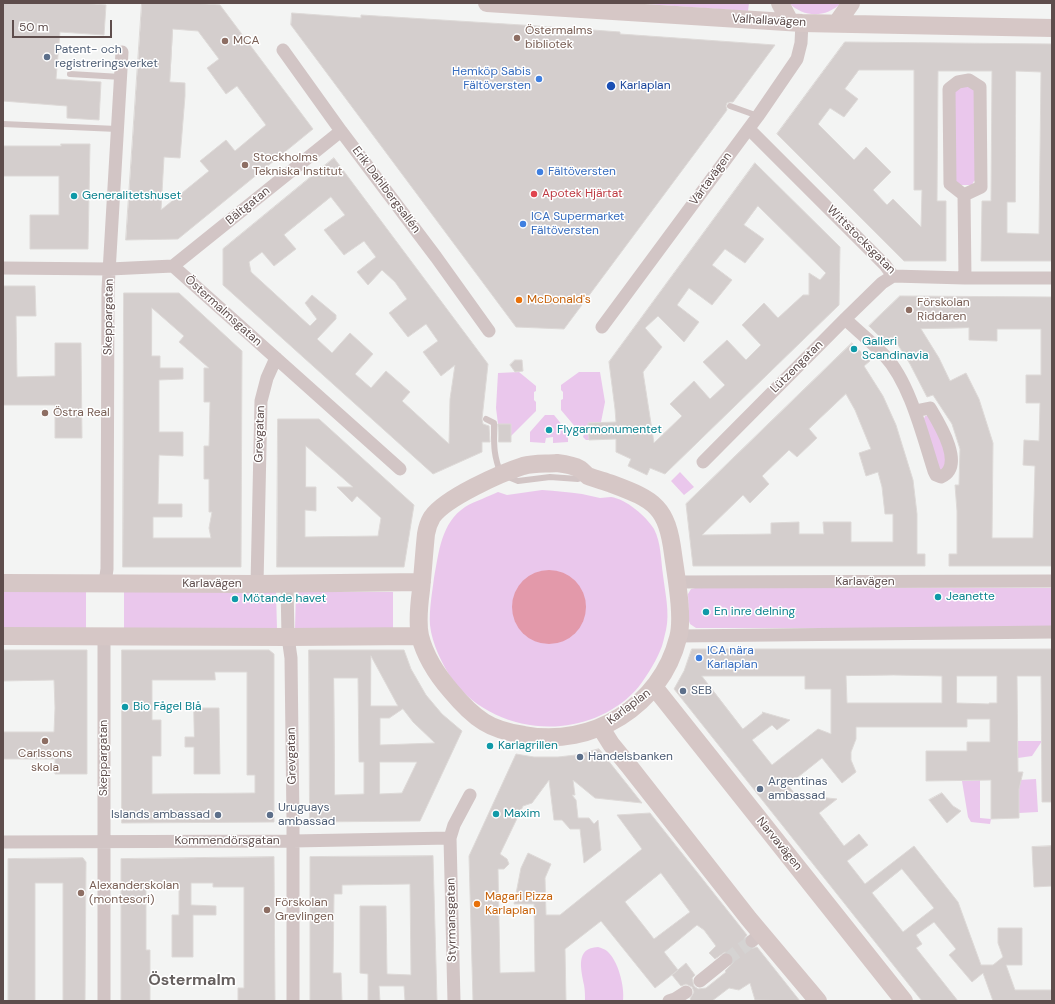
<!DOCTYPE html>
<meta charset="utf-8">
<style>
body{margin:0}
#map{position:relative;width:1055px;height:1004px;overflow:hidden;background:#f3f4f3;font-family:"DM Sans",sans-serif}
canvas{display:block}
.frame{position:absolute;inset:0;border:4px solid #5e4d4c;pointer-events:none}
.scale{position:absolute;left:12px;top:20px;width:100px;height:18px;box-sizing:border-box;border:2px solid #5e4d4c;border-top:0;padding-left:5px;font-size:12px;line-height:14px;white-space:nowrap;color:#5e4d4c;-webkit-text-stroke:3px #fff;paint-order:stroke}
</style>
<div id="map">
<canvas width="1055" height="1004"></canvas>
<div class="frame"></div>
<div class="scale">50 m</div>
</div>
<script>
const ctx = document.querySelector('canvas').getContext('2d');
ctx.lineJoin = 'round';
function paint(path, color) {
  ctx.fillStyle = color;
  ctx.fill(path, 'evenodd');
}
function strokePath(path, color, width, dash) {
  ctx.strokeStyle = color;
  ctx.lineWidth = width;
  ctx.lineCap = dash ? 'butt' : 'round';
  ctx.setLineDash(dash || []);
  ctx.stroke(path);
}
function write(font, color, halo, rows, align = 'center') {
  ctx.font = font + ' "DM Sans",sans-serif';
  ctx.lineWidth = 3;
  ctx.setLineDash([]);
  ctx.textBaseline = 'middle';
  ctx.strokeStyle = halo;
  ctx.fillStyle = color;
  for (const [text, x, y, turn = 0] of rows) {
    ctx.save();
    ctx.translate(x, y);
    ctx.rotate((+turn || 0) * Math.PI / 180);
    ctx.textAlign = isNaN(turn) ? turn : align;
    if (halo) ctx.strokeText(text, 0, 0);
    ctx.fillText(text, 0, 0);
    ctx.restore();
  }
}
paint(new Path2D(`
 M631,3H749L748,11Z
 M789,3H841C826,18 804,18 789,3Z
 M957,87H973L974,90L977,180L974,181L972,185H956L952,92Z
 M519,372L536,386V391L534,392V400L536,402V411L511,436V424H498L496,408L498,373Z
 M579,372H600L605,402L601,422L588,423L589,440H586L583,437L584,434L579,428L577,429L561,410V400L563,399V392L561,390V385Z
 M545,415H554L568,432V442L553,443V437L546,438L545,443L530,442V432Z
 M930,415L947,453L944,470L941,471L937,469L923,421L925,416Z
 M680,472L694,487L684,495L671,481Z
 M542,490C556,491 569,492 582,494C588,495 594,497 600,498C604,498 607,497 611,497C626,499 646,516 654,529C661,542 661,561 663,575C665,592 670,613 666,630C664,637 663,645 660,651C655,663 644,681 635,691C585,743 495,737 452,679C442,664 432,644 430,625C429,610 432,594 434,578C439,552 441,523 465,507C475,501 488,497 498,492L507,495Z
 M695,588H1052V628H696L690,624L689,621L688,594L691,589Z
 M3,590H86V628H3Z
 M124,590L276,592L277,629L124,628Z
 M296,592H393V629H295Z
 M1018,741H1042L1032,756L1018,758Z
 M1036,779L1038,812L1019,813V780Z
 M980,780V818L991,819L990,824L971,822L968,817L962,781Z
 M598,947C601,948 605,949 607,951C618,960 625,987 623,1001H585C585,996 585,990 584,985C581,969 575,948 598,947Z`), '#eac7ec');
paint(new Path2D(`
 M512 607a37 37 0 1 1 74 0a37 37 0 1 1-74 0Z`), '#e399aa');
const building = new Path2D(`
 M3,3H82L106,5L104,35L60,32L56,79L101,82L99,120L67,118V106L3,101Z
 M142,3H193L220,5L313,129L178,239L126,240ZM173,29L198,31L219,59L207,68L226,94L237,86L266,125L235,151L226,140L200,161L209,171L161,210L164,157L180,158L185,96V83L170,82Z
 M292,13L361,18V15L538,26L620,32V34L775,45L733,102H730L727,103L726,106L727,110L564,329L516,327L291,25Z
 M845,42L1052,44V261H981L982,201H991L992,71H938L937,201H946V261H904L777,134ZM859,70H914V190H922L921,227L893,199L887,205L873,190L891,172L866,147L854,160L818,124L830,108L844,117L858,99L845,89ZM1016,71L1041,72L1039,234L1007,233V202H1015Z
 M61,144H90L88,249H30V215H59V176H3V146H61Z
 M334,158L488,364L482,419L483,424L489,426L490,442H482V452L433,474L223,285V249ZM331,197L345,215L324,230L344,255L364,241L376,257L357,272L368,285L382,270L395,282L407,299L389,313L408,337L426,324L438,341L423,352L441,376L455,365L450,399L449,444L402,401L410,392L386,371L371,388L355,374L373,354L350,333L332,353L317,339L336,319V315L312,295L305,303L317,319L310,326L251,272L249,262L262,252L274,266L296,249L284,235Z
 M755,163L840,247L839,305L665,474L650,468L647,475L628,466L631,459L616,452V439L589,440L588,423L616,422L615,409L609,362ZM758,206L826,273L820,280L809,273V295H803L778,318L764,303L742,325L761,345L746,360L727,340L703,362L725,385L710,399L694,381L670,404L682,416L654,443L643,372L662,347L645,328L658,316L684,342L699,322L677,305L689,288L712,305L732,280L712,265L725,249L745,263L764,239L744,225Z
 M3,286H35L36,316H16L17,377L55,376V343H81L82,438H55V405H3Z
 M124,293H179L242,351L241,567H123ZM152,308L184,336L179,342L209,368H204V402H210L209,446H204V479H209V512H212L209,528L211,538H153V517H182V504H158L159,455L183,456V432H159V380L183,379V368H160V356H152Z
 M900,296L1052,297V566H949V554H957V511L955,485H959L960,449L952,424L933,395L927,397L910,364L895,340L889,346L869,326ZM969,328V340L997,341V329H1041V375H1026V403H1040L1039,441L1024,440L1023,465L1035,466L1033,538H992L993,443L979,399L966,373L950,381L939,358L921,329Z
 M852,343L870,361L864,366L883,396L896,425L913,480L917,514V554H925V566H693L686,504ZM846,394L855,410L871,449L859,453L866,476L878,472L882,487L885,514H893V542H851V522H823L824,534H799V522L771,523V534L702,535L743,495L750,503L769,484L762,476L789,450L797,457L817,438L809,429Z
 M515,360H522L523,371L515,372L510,365Z
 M278,419H319L414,505L404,567H277ZM306,446L353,487H337L352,502L357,496L381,518L378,536L305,537V510L316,511V487H306Z
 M498,424H511V442H499Z
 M692,649H1052V802H1042L1041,676H1017L1018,772H1023L1019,789V818L991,819V780L926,781V751H967V742H990V719H967V727H856V739L851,752V760L856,772L842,783L822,758L788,785L801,802L809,796L837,799L819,813L844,846L859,834L868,845L847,861L865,884L914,846L958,902L981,965H993L1003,957L998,943V928H1022V965H1006L1015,990H1052V1001H993L983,973L972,982L949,955L956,949L934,922L916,935L922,944L916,948L958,1001H922L674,689L684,671ZM894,675L942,676V703H847L846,676ZM702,676H805V689H831V734L818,729L772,765L752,740L772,725L777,730L790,720L762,712L763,713L743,729ZM957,676H997V703H989V704L957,703ZM902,869L934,908L903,932L872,893Z
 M3,650H87V774H55V759H3V732H54L55,708L54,680L3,681Z
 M122,650H269L274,654V822L122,823ZM215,672H247V775H255V793L152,794V756H161V720H152V680H215Z
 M309,650H404L411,669L426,695L442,714L462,731L420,821L310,822ZM371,656L398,706H371ZM334,678H358L359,762H364V794L335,795ZM403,709L413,722L435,743L380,745V718H389ZM380,762H417L402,793L380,794Z
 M194,708H219L220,774H194V747H185V737H194Z
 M599,749L642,803L595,798L573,780L575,795H572L576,800L578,818H589L594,824L598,820L601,850L584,863L580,829H570L562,820H554L549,780L532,803L523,806L500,854L507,859L509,864L504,869H498L500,973L535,972L534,904H514L521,868L528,853L551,864L545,878L546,915H560L642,849L617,815L650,813L747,935L744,939L746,946L750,949L757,947L800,1001L755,1000L750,983L739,990L729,988L712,1001H692L690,999L694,992L692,987L686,984L681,986L672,975L686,963L695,975L692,978L694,986L698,989L706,988L726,972L725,971L733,963L734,959L732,955L725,952L715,959L709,953L716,946L704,930L697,925L664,952L678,970L655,988L601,921L565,949L566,1001H473L469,856L516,754L534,757H558L576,755ZM661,873L690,912L654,939L625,902Z
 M942,793L953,806L961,811L947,823L929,800Z
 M1052,846V886L1034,887L1032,847Z
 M433,856L437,1001H405L404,986H379L380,1001H368V974L360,973V906H386L387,974L411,975L410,884L342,885V894H334L333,973H341L342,1001H310V857Z
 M274,857L275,1001H238V988H244V887H213V883H191V905L216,906V915H193V957H172V915H179V883H146V950H150V1001H121V859Z
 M83,858L86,862L85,1001H63V883H35V1001H8V859Z`);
paint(building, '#d4cecd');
strokePath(building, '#ddd9d7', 1);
strokePath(new Path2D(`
 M726,960L752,941`), '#d5d3d2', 13, [13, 6]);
strokePath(new Path2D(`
 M70,74L121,77
 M730,106L758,116
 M3,124L117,129
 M486,419L494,423C494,444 493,454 501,474L518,481L550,477L578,479L584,477`), '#d2c5c5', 6);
strokePath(new Path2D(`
 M283,50L341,131L436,257L489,331
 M969,80L980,87L981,187L964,195L950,184L949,89L958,82Z
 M749,129L885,265L893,276
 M964,195L965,278
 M173,266L341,131
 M3,268L110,269L173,266L400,469
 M893,276L965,278H1052
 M845,319C858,331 873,343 885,356C910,383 923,437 934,471L936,475L941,477C966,466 939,423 930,408L915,411
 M602,327L758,116L797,59L801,43L802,23
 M703,462L845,319L882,283L893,276
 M677,582L1052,581
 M105,583L107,569L108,289L122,52
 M257,584L261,401L267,378L276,358
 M287,584L288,637L291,658L293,821V1001
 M104,636V1001
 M679,636L1052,632
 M3,842L293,841L450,838
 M752,941L761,933
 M700,981L726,960
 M454,1001L450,838L454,825L470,795
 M669,1001L675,999L686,992`), '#d2c5c5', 13);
strokePath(new Path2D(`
 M487,3L802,23L1052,28
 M780,3L790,22
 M837,23L851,3
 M557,463C565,464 573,465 580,469C583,471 585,474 588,476C595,479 604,481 612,484C655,500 667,507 673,554C676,576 684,618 678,638C661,706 592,748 524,735C511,733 495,729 484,722C471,714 461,703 451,691C438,676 425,656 420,636C417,622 419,605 421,590C423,571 424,553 426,534C427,528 429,522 432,517C445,498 501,473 523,466C534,463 546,464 557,463Z
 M3,583L257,584L422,582
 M3,636L288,637L420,636
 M655,688L904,1001
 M601,728L611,744L629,766L749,919L818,1001`), '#d6c7c6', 18);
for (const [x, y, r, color] of [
 [517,38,4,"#8d6e63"],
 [225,41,4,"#8d6e63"],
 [47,57,4,"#5c6f8a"],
 [539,79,4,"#3f7fe0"],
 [611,86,5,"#1a4fb4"],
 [245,165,4,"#8d6e63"],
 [540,172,4,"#3f7fe0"],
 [534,194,4,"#e0444e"],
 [74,196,4,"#0f9aa8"],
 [523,224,4,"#3f7fe0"],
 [519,300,4,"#e8710a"],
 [909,310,4,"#8d6e63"],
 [854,349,4,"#0f9aa8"],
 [45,413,4,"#8d6e63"],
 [549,430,4,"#0f9aa8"],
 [938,597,4,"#0f9aa8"],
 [235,599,4,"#0f9aa8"],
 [706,612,4,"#0f9aa8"],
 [699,658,4,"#3f7fe0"],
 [683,691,4,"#5c6f8a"],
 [125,707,4,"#0f9aa8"],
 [45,741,4,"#8d6e63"],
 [490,746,4,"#0f9aa8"],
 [580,757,4,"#5c6f8a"],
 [760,789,4,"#5c6f8a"],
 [496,814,4,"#0f9aa8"],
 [218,815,4,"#5c6f8a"],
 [270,815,4,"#5c6f8a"],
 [81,893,4,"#8d6e63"],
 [477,904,4,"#e8710a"],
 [267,910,4,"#8d6e63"]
]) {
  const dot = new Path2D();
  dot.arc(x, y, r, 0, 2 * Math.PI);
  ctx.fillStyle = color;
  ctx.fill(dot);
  strokePath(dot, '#fff', 1.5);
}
write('12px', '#5e4d4c', '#fff', [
 ["Valhallavägen",769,21,3],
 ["Värtavägen",711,179,-54],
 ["Erik Dahlbergsallén",386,190,53],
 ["Bältgatan",248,206,-39],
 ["Wittstocksgatan",861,240,45],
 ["Östermalmsgatan",223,311,42],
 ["Skeppargatan",109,317,-89],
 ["Lützengatan",797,367,-45],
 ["Grevgatan",260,434,-88],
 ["Karlavägen",865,582],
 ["Karlavägen",212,584],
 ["Karlaplan",629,707,-37],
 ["Grevgatan",292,756,-91],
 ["Skeppargatan",104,758,-90],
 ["Kommendörsgatan",227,841],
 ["Narvavägen",779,844,51],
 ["Styrmansgatan",452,920,-91]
]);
write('12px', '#785e54', '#fff', [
 ["Östermalms",525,31],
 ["bibliotek",525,45],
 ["MCA",233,41],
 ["Stockholms",253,158],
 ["Tekniska Institut",253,172],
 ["Förskolan",917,303],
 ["Riddaren",917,317],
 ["Östra Real",53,413],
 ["Carlssons",45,754,"center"],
 ["skola",45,768,"center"],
 ["Alexanderskolan",89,886],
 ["(montesori)",89,900],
 ["Förskolan",275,903],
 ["Grevlingen",275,917]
], 'left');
write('12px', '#4e5e75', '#fff', [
 ["Patent- och",55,50],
 ["registreringsverket",55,64],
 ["SEB",691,691],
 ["Handelsbanken",588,757],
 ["Argentinas",768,782],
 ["ambassad",768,796],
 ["Uruguays",278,808],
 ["ambassad",278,822],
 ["Islands ambassad",210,815,"right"]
], 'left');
write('12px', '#366cbe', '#fff', [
 ["Hemköp Sabis",531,72,"right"],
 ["Fältöversten",531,86,"right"],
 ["Fältöversten",548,172],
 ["ICA Supermarket",531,217],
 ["Fältöversten",531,231],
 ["ICA nära",707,651],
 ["Karlaplan",707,665]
], 'left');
write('12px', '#164399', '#fff', [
 ["Karlaplan",620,86]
], 'left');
write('12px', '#be3a42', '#fff', [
 ["Apotek Hjärtat",542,194]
], 'left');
write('12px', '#0d838f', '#fff', [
 ["Generalitetshuset",82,196],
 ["Galleri",862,342],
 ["Scandinavia",862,356],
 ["Flygarmonumentet",557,430],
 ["Jeanette",946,597],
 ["Mötande havet",243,599],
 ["En inre delning",714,612],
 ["Bio Fågel Blå",133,707],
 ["Karlagrillen",498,746],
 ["Maxim",504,814]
], 'left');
write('12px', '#c56008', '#fff', [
 ["McDonald's",527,300],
 ["Magari Pizza",485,897],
 ["Karlaplan",485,911]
], 'left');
write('bold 16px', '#66605f', '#fff', [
 ["Östermalm",192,981]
]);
</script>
